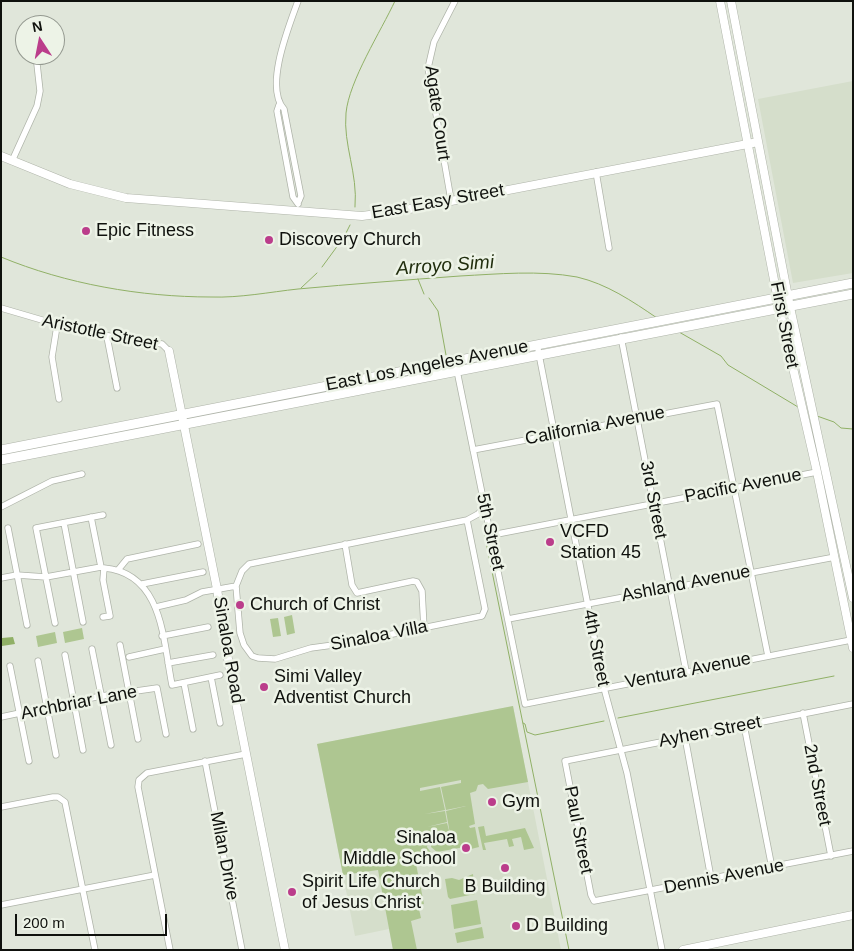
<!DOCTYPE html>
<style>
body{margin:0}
#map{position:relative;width:854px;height:951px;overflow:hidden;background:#e0e6da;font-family:Helvetica,sans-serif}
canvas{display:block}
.frame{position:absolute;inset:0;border:2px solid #0f110d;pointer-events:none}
.north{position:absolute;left:15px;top:15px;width:50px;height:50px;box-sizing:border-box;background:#edf3e7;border:1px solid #949990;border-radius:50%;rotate:349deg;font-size:14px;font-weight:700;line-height:20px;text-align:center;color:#0f110d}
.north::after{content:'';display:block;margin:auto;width:18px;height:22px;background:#bb3d8b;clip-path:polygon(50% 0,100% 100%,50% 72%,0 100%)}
.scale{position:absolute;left:15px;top:914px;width:152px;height:22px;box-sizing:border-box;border:2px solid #0f110d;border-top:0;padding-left:6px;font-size:15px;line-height:18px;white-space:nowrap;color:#0f110d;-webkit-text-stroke:4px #edf3e7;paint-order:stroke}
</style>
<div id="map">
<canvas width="854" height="951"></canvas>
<div class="frame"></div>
<div class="north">N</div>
<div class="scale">200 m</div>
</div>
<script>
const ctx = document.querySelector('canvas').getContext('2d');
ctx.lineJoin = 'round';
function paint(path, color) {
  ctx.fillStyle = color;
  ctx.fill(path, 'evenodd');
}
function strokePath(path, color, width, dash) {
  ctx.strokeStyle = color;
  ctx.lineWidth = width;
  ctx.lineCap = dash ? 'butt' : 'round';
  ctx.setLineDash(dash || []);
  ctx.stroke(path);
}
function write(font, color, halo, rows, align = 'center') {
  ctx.font = font + ' Helvetica,sans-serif';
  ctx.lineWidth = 5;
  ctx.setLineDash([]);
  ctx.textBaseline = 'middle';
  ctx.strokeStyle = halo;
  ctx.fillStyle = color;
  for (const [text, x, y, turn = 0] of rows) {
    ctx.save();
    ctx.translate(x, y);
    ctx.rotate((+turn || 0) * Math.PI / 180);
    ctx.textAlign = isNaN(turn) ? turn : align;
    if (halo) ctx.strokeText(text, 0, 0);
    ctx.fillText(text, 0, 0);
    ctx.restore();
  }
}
paint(new Path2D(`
 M853,81V273L793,283L758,99Z
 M513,706L561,950H393L389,929L355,936L317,744Z`), '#d5decb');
paint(new Path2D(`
 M292,615L295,633L287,635L284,617Z
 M278,618L281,636L273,637L270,619Z
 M82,628L84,639L65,643L63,632Z
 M55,632L57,643L38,647L36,636Z
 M513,706L528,782L488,789L483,784L478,785L476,791L470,793L475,824L469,826L470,828L475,827L479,847L471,849L470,846L437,852L431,847L432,838H429L427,847L432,854L415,859L424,904L418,905L421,918L411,921L417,950H393L378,870L343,875L317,744ZM461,780V783L441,787L446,810L466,806L446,811L450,834L447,823L427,827L447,822L445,811L425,814L445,810L440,787L420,791V788Z
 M484,826L486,836L525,828L534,848L524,850L521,837L512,839L514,846L509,847L507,839L484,843L486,850H483L478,827Z
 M473,874L475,894L450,899L448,897L445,879L452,878L459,880Z
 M477,900L481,924L454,929L451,905Z
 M482,927L484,938L457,943L455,933Z`), '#aec691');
paint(new Path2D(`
 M13,637L15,644L2,646V638Z`), '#90b066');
strokePath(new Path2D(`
 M355,207C358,173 343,145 346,113C349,81 381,31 395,1
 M1,257C66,284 141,297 211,297C240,298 270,292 298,289C352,284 406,280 460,276C498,274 539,270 577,277C607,284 632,301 657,318
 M322,267L344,237L350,225
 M418,279L424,294
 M301,288L317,273
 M429,298L438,311L446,355
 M679,332L721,356L728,365L798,407
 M817,416L834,422L841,428L853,429
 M484,532L569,950
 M618,718L834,676
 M523,723L525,724L527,732L535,735L604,721`), '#90b066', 1);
const street = new Path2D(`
 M298,1C289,26 264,87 284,109L301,196L298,203
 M29,22L30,25
 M279,105L277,111L293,197L298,204
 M12,161L37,106L40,91L36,55
 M596,172L609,248
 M451,200L428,68L434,42L455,1
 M1,308L83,332L162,344L169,351
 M57,326L52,357L59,399
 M107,337L117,388
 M621,337L686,671
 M537,344L604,688L627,773L662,950
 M455,361L525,704L851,640
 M473,450L717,404L768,656
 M1,507L52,481L82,474
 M467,520L485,609L482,616L348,643L311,648L275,659L258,658L252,656L244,645L240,633L236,586L242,571L249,564L467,520L478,514L485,506
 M64,523L83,622
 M8,528L27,625
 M492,535L817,472
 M345,544L352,585L357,593L413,581L417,582L422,591L424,628
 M118,570L127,559L198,544
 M1,578L17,575L46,577L101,567L91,517
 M142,584L203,572
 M156,607L186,600L202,592L236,586
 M103,617L110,616L103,580L104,568C163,573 163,640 172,685L220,675
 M508,619L835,557
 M55,623L36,528L103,515
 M162,636L208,627
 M120,645L138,739
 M92,649L111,745
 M65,655L83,750
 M129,657L165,649
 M38,661L56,755
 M168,663L213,655
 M10,666L29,761
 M211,677L220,723
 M184,683L193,729
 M853,704L565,761L591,895L594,901L853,851
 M803,713L831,856
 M1,717L101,696L157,688L166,734
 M744,725L772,868
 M685,737L711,878
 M205,761L242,950
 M1,807L53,797H58L65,802L95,950
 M1,905L155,875
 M170,950L138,787L139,780L147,773L246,754`);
const secondary = new Path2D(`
 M720,1L781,316L817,472L853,648
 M731,1L790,307L853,598
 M1,156L70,184L126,198L362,216L399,211L758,142
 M169,351L217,589L231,678L285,950
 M683,950L853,915`);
const primary = new Path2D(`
 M1,450L853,283
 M1,460L853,294`);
strokePath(street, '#afb4a9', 7);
strokePath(secondary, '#afb4a9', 9);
strokePath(primary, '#afb4a9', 10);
strokePath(street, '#fff', 5.5);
strokePath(secondary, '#fff', 8);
strokePath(primary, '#fff', 9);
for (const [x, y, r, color] of [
 [86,231,5,"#bb3d8b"],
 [269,240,5,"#bb3d8b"],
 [550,542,5,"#bb3d8b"],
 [240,605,5,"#bb3d8b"],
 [264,687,5,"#bb3d8b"],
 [492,802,5,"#bb3d8b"],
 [466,848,5,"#bb3d8b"],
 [505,868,5,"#bb3d8b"],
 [292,892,5,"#bb3d8b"],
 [516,926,5,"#bb3d8b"]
]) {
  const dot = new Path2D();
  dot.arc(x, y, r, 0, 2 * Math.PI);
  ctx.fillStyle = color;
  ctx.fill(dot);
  strokePath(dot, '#edf3e7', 2);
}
write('18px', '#0f110d', '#edf3e7', [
 ["Agate Court",437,113,82],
 ["East Easy Street",438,202,-10],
 ["First Street",784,325,79],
 ["Aristotle Street",100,333,12],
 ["East Los Angeles Avenue",427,366,-11],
 ["California Avenue",595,426,-11],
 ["Pacific Avenue",743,486,-11],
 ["3rd Street",653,500,79],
 ["5th Street",490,532,78],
 ["Ashland Avenue",686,584,-11],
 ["Sinaloa Villa",379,636,-11],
 ["4th Street",596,648,79],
 ["Sinaloa Road",228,650,80],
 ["Ventura Avenue",688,671,-11],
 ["Archbriar Lane",79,703,-11],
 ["Ayhen Street",710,732,-11],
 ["2nd Street",817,785,79],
 ["Paul Street",578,830,79],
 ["Milan Drive",224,856,79],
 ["Dennis Avenue",724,877,-11]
]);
write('18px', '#0f110d', '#edf3e7', [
 ["Epic Fitness",96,231],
 ["Discovery Church",279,240],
 ["VCFD",560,532],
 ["Station 45",560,553],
 ["Church of Christ",250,605],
 ["Simi Valley",274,677],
 ["Adventist Church",274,698],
 ["Gym",502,802],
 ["Sinaloa",456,838,"right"],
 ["Middle School",456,859,"right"],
 ["Spirit Life Church",302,882],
 ["of Jesus Christ",302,903],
 ["B Building",505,887,"center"],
 ["D Building",526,926]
], 'left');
write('italic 19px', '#212e0e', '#edf3e7', [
 ["Arroyo Simi",445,266,-4]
]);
</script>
